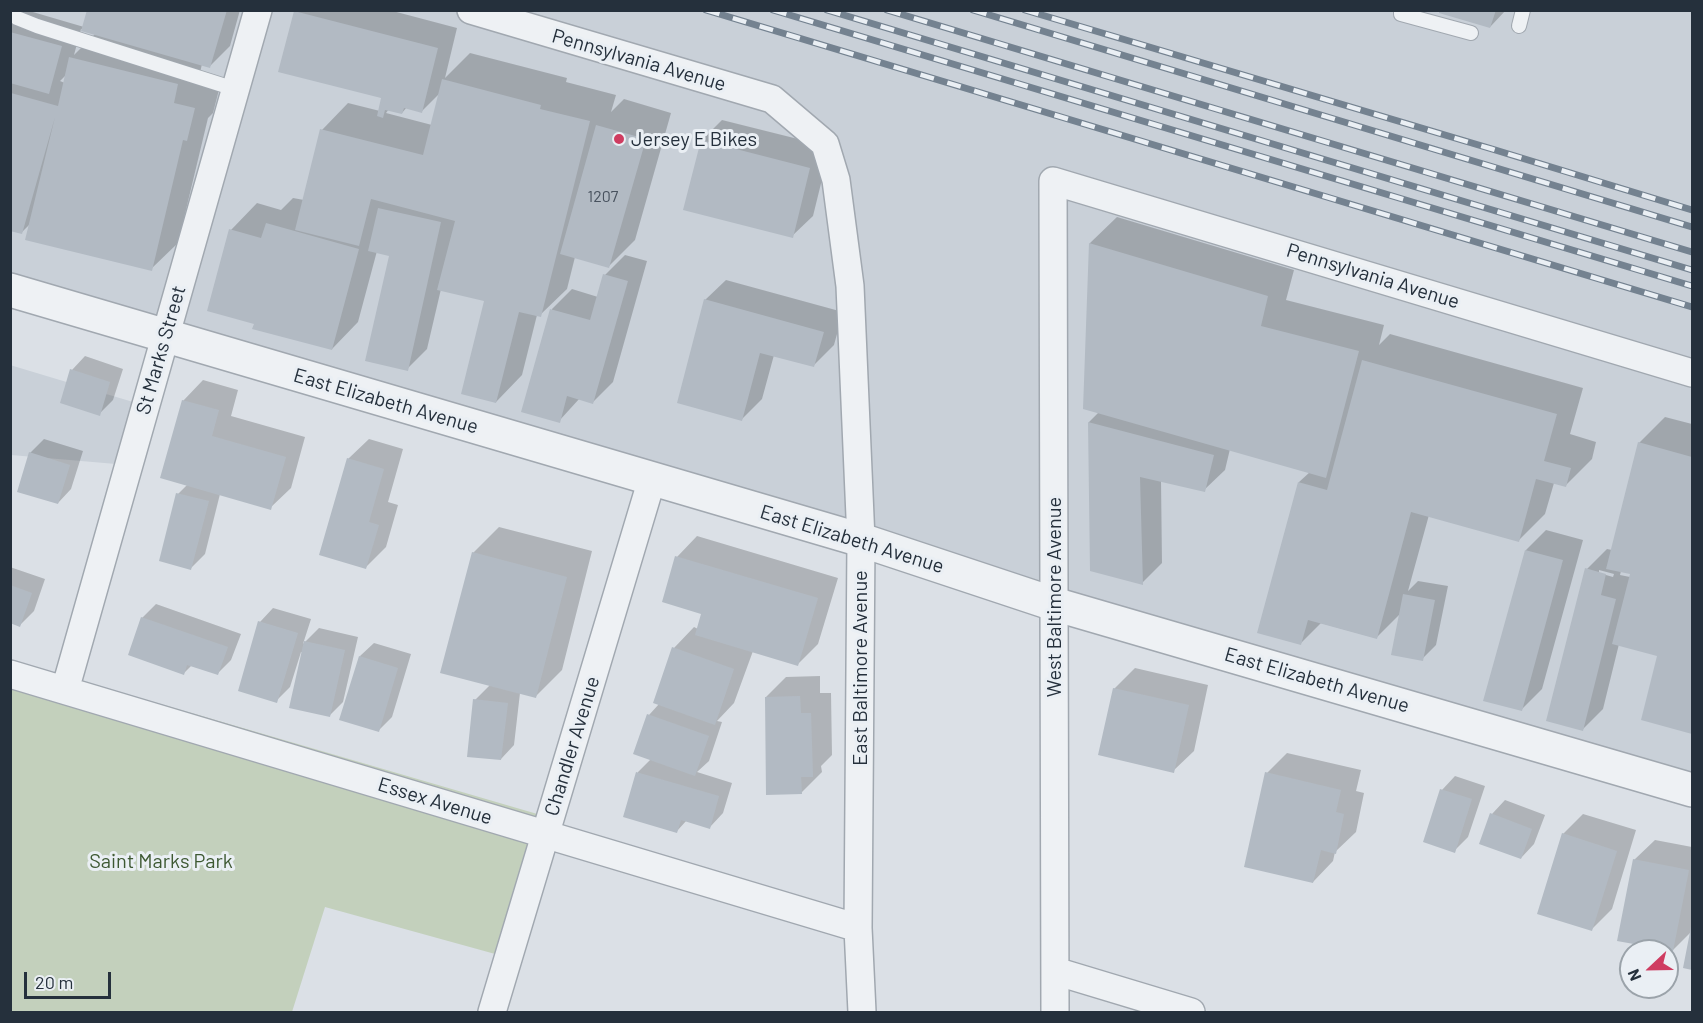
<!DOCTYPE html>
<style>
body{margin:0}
#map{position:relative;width:1703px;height:1023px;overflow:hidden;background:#dbe0e6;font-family:Barlow,sans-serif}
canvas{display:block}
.frame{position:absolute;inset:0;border:12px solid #25303c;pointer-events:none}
.north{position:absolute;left:1619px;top:939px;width:60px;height:60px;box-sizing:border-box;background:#eaeff4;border:2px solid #9ba3aa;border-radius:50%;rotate:248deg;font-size:16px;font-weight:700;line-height:24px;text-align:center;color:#25303c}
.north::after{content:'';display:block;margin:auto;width:21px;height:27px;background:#cf3c61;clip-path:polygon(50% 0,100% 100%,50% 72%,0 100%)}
.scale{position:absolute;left:24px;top:972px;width:87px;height:27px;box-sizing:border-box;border:3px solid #25303c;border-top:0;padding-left:8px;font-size:18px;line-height:21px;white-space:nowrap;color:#25303c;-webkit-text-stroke:4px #eaeff4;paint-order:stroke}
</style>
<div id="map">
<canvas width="1703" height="1023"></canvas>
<div class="frame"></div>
<div class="north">N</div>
<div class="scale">20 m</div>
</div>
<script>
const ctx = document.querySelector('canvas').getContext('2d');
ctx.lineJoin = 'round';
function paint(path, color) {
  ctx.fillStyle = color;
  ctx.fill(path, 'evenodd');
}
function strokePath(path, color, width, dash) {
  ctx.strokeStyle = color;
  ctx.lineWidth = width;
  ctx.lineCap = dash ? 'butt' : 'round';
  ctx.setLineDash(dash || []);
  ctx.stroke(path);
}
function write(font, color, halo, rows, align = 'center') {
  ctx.font = font + ' Barlow,sans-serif';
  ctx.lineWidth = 6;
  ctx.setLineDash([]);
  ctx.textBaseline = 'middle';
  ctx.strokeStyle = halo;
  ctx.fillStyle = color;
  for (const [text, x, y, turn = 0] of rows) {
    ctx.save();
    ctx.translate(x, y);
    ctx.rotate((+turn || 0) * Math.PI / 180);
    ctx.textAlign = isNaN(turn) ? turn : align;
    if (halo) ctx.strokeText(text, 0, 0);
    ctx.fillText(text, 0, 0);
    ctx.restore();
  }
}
paint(new Path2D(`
 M10,11H1692V788L165,337L11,273Z
 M10,365L133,402L116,464L11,455Z`), '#c9d0d8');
paint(new Path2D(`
 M10,660L551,818L506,957L325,907L292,1012H11Z`), '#c3d0bc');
paint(new Path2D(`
 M10,10H26L84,27L88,10H240L230,46L210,66L202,64L199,77L221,82L213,113L208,118L178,243L151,269L31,223L21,233L10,230ZM81,29L96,33L74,55ZM67,74L65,83L60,81Z
 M297,10H389L457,28L445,78L470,53L567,78L566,82L616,95L611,112L624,99L671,113L635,240L608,267L575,257L567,289L540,315H537L522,375L496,402L486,300L441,289L427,349L407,369L391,254L377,251L358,322L332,349L255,323L231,230L257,203L281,210L293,198L304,200L322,130L348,103L380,111L383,97L295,12ZM440,93L432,125L386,113L389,109L402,113L407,107L422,111Z
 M1441,10H1506L1490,27Z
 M722,120L830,147L813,216L792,236L702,140Z
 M1117,217L1294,270L1286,300L1384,325L1379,345L1390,334L1583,388L1570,434L1596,442L1592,459L1565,486L1554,483L1545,514L1519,540L1429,515L1408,591L1418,581L1448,586L1436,645L1422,659L1401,613L1376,638L1321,623L1301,643L1299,482L1310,472L1230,449L1225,470L1204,490L1161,480L1162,563L1142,583L1092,570L1089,422L1099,412L1090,243Z
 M625,255L647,261L613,382L593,402L580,398L559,421L552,309L572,289L598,297L605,275Z
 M726,280L843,312L834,345L813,366L774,355L762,399L741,420L705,300Z
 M85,356L123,369L113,400L99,414L72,370Z
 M203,380L238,390L231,416L305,437L291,488L270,508L220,494L205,554L191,568L178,494L187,485L183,401Z
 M1665,417L1692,424V732L1643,719L1659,655L1619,644L1603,709L1583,729L1587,569L1607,549L1612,550L1639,443ZM1599,570L1614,574L1613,577L1599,573ZM1621,571L1631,573L1630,577L1620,575Z
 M44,439L83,451L71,489L58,503L30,453Z
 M369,439L403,449L388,502L398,505L386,547L366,567L348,459Z
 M499,527L592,551L562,670L535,697L520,693L514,745L501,759L475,700L490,685L473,553Z
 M1546,530L1583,540L1542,689L1521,710L1526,550Z
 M697,536L838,578L818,644L798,664L753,651L734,703L717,721L722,722L709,761L697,772L732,783L723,813L710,827L687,820L677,831L625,816L638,772L651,759L649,715L659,704L674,648L694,627L698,629L703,613L677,557Z
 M10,567L45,579L34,611L20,625L10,622Z
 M156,604L241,634L231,660L217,674L192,665L183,674L142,618Z
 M273,608L311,619L303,644L319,628L358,637L343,702L330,715L303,653L301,652L290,687L276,701L260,622Z
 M374,643L411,654L392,717L378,731L360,656Z
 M1135,668L1208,685L1194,751L1173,771L1114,689Z
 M820,676V693H831L832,755L821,766L822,772L801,793L766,697L786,677Z
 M1287,753L1361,770L1356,791L1364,793L1356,832L1335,852L1333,861L1313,882L1267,773Z
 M1455,776L1485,786L1468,837L1454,851L1442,790Z
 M1505,800L1545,815L1534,844L1521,858L1492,814Z
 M1583,814L1636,830L1612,909L1592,929L1563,834Z
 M1655,840L1692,847V968L1685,967L1692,931L1673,950L1634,860Z`), '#0003');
paint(new Path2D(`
 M87,10H227L210,68L81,31Z
 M1439,10H1496L1490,28L1439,13Z
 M294,11L438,48L422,113L404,108L402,114L385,110L383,118L377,116L381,98L278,72Z
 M10,32L62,46L49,94L10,83Z
 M69,57L178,84L174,103L195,108L187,141L183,140L152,271L25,240L55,117L22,234L10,231L11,93L58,106Z
 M442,79L541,105L540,109L590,121L541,317L519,312L496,403L461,394L484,301L437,290L455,221L371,199L359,246L295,230L320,129L423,155Z
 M596,125L646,139L609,268L560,254Z
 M701,140L810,168L793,238L683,210Z
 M378,208L441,222L408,371L365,361L389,256L368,251Z
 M266,223L359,249L332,350L252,329L254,324L207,311L229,229L261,238Z
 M1089,243L1268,296L1261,326L1359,351L1326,478L1083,409Z
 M603,274L628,281L593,404L567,396L560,423L521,412L550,309L590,320Z
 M704,299L824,332L814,367L760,353L742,421L677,403Z
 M1362,360L1557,414L1544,461L1571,468L1566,487L1536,479L1519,542L1411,512L1377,639L1308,620L1301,645L1257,633L1298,482L1327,490Z
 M70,369L110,382L100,416L60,403Z
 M182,400L219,410L212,436L286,457L271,510L160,478Z
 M1088,422L1214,455L1205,492L1140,477L1143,585L1090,571Z
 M1638,442L1692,457V734L1641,720L1657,656L1612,644L1630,574L1606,569Z
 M29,452L70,465L58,504L17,492Z
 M347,458L384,469L369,522L379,525L366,569L319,555Z
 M176,493L209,501L191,570L159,561Z
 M1525,550L1563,560L1522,711L1483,701Z
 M472,552L567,577L536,698L440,673Z
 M675,556L818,598L798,666L695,635L701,614L662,602Z
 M1585,568L1606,574L1601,595L1616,599L1583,731L1546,721Z
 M10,585L32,593L20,627L10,623Z
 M1403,594L1435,600L1423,661L1391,655Z
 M141,617L228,647L218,675L187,665L184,675L128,655Z
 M258,621L298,633L277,703L238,691Z
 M304,641L345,650L330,717L289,708Z
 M672,647L734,669L715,725L653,703Z
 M359,656L398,668L379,732L339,720Z
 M1113,688L1189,705L1174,773L1098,755Z
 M800,696L801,713H811L813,777H801L802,794L766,795L765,697Z
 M473,699L508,703L501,760L467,757Z
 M647,714L709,736L695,776L633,754Z
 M636,772L719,796L710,829L681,820L677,833L623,817Z
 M1265,772L1341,790L1336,812L1344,814L1336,854L1321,850L1313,883L1244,867Z
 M1440,789L1472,799L1455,853L1423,842Z
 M1490,813L1532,829L1521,859L1479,844Z
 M1562,833L1617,851L1592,931L1537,914Z
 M1633,859L1689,870L1673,951L1617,941Z
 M1691,927H1692V970L1683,968Z`), '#b2bac3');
const service = new Path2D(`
 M1401,10V14L1471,33
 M10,11L17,18L37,26L235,89
 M1519,26L1523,10`);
const minor = new Path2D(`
 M471,10L772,99L825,144L836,180L850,286L861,540L858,928L862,1012
 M10,674L858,928
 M65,690L258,10
 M1055,971L1191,1012
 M492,1012L652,479
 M1055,1012L1053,181L1692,373`);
const tertiary = new Path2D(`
 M10,290L861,540L1054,604L1692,790`);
strokePath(service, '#a1a8b0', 16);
strokePath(minor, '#a1a8b0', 30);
strokePath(tertiary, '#a1a8b0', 36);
strokePath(service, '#eef1f4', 14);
strokePath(minor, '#eef1f4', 27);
strokePath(tertiary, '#eef1f4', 33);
const rail = new Path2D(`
 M706,10L1692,307
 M773,10L1692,286
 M827,10L1692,270
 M887,10L1692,252
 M973,10L1692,227
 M1025,10L1492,149L1692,210`);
strokePath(rail, '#748290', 7);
strokePath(rail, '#eaeff4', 4.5, [14]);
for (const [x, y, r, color] of [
 [619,139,6,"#cf3c61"]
]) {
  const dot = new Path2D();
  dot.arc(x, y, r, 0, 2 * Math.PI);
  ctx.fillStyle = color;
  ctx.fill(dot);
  strokePath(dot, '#eaeff4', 2);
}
write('16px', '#48525e', null, [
 ["1207",603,197]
]);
write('20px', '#25303c', '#eaeff4', [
 ["Pennsylvania Avenue",639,60,16],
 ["Pennsylvania Avenue",1373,276,17],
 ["St Marks Street",161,350,-74],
 ["East Elizabeth Avenue",386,401,16],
 ["East Elizabeth Avenue",852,539,17],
 ["West Baltimore Avenue",1054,597,-90],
 ["East Baltimore Avenue",860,668,-90],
 ["East Elizabeth Avenue",1317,680,16],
 ["Chandler Avenue",572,746,-73],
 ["Essex Avenue",435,801,17]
]);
write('20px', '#25303c', '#eaeff4', [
 ["Jersey E Bikes",631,139]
], 'left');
write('20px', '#3d5832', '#eaeff4', [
 ["Saint Marks Park",161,861]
]);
</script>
